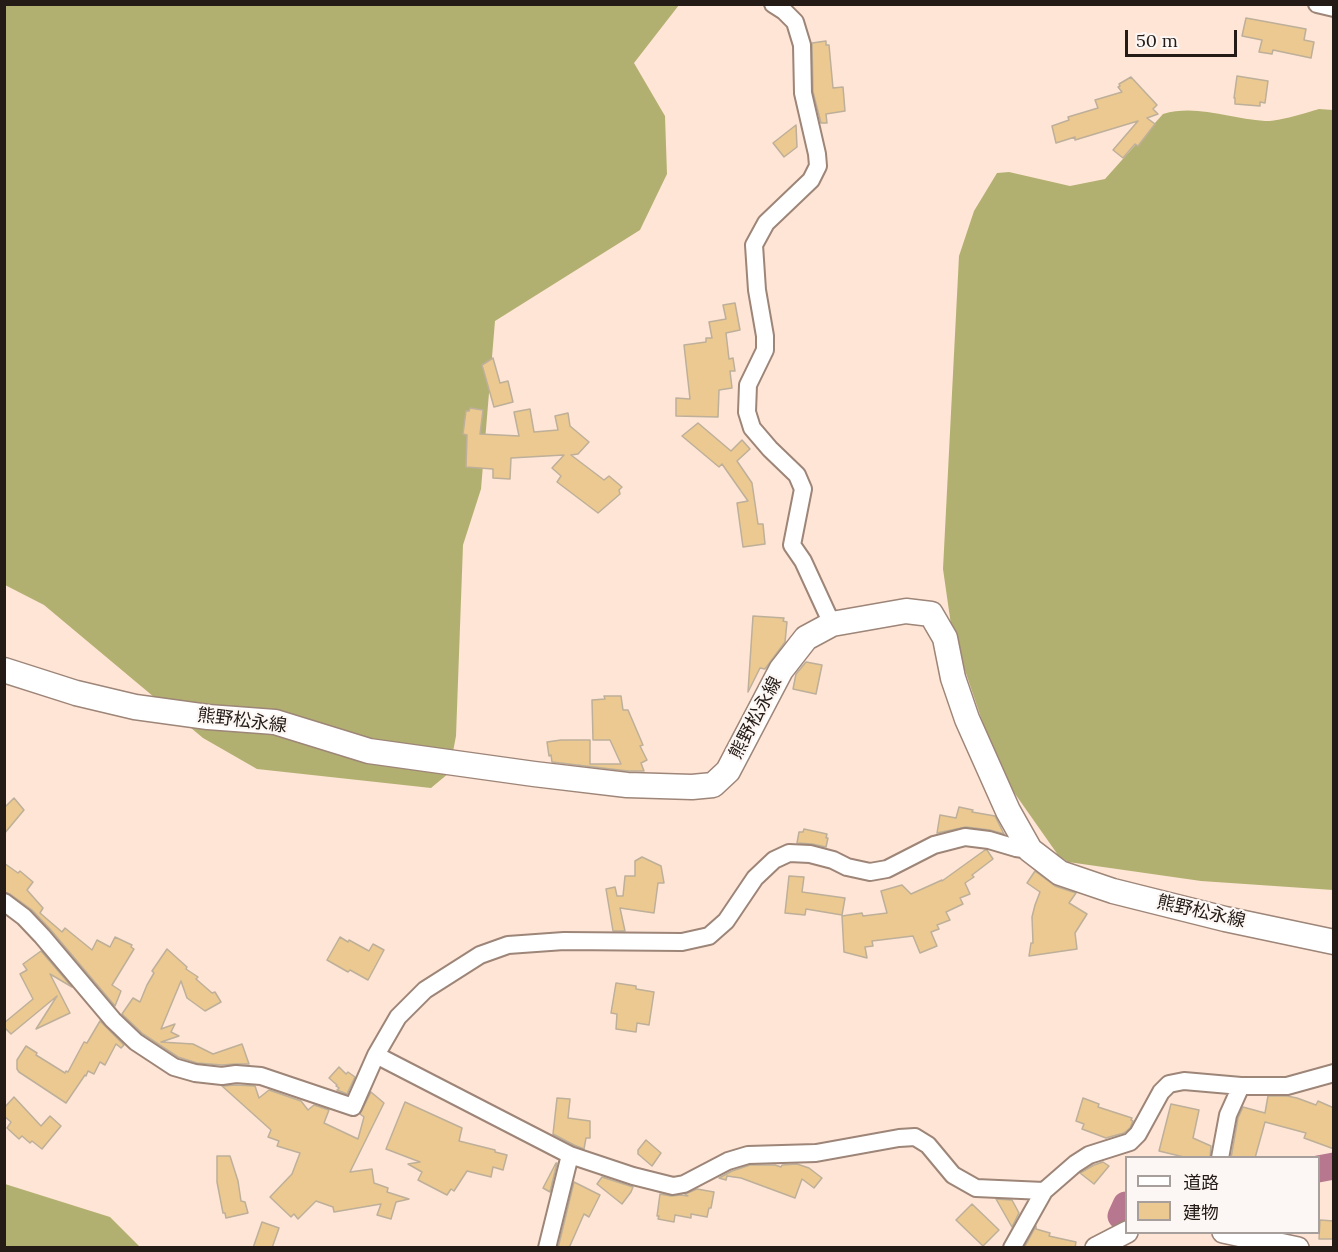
<!DOCTYPE html>
<meta charset="utf-8">
<style>
body{margin:0}
#map{position:relative;width:1338px;height:1252px;overflow:hidden;background:#ffe5d6;font-family:Lora,"Noto Sans JP",serif}
canvas{display:block}
.frame{position:absolute;inset:0;border:6px solid #241b16;pointer-events:none}
.legend{position:absolute;left:1125px;top:1156px;width:195px;height:78px;box-sizing:border-box;background:#fcf7f4;border:2px solid #a69f9b;margin:0;padding:8px 10px;list-style:none;font-size:18px;color:#241b16}
.legend li{display:flex;align-items:center;gap:12px;height:30px}
.legend b{width:30px;border:2px solid #a69f9b}
.scale{position:absolute;left:1125px;top:30px;width:112px;height:27px;box-sizing:border-box;border:3px solid #241b16;border-top:0;padding-left:8px;font-size:18px;line-height:21px;white-space:nowrap;color:#241b16;-webkit-text-stroke:4px #fcf7f4;paint-order:stroke}
</style>
<div id="map">
<canvas width="1338" height="1252"></canvas>
<div class="frame"></div>
<ul class="legend">
<li><b style="height:8px;background:#fff"></b>道路</li>
<li><b style="height:16px;background:#ecc990"></b>建物</li>
</ul>
<div class="scale">50 m</div>
</div>
<script>
const ctx = document.querySelector('canvas').getContext('2d');
ctx.lineJoin = 'round';
function paint(path, color) {
  ctx.fillStyle = color;
  ctx.fill(path, 'evenodd');
}
function strokePath(path, color, width, dash) {
  ctx.strokeStyle = color;
  ctx.lineWidth = width;
  ctx.lineCap = dash ? 'butt' : 'round';
  ctx.setLineDash(dash || []);
  ctx.stroke(path);
}
function write(font, color, halo, rows, align = 'center') {
  ctx.font = font + ' Lora,"Noto Sans JP",serif';
  ctx.lineWidth = 4.5;
  ctx.setLineDash([]);
  ctx.textBaseline = 'middle';
  ctx.strokeStyle = halo;
  ctx.fillStyle = color;
  for (const [text, x, y, turn = 0] of rows) {
    ctx.save();
    ctx.translate(x, y);
    ctx.rotate((+turn || 0) * Math.PI / 180);
    ctx.textAlign = isNaN(turn) ? turn : align;
    if (halo) ctx.strokeText(text, 0, 0);
    ctx.fillText(text, 0, 0);
    ctx.restore();
  }
}
paint(new Path2D(`
 M4,5H679L634,63L665,116L667,174L640,230L495,321L481,489L463,545L456,736L449,773L431,788L257,769L203,738L44,605L5,585Z
 M1319,109L1333,110V890L1201,881L1068,862L1058,855L999,771L952,632L943,569L959,256L974,211L997,173L1009,172L1070,186L1105,179L1163,114C1197,104 1231,119 1265,121C1276,122 1306,113 1319,109Z
 M5,1184L110,1217L140,1247H5Z`), '#b2b071');
strokePath(new Path2D(`
 M1318,1169L1334,1166
 M1121,1216L1126,1205`), '#b6778f', 27);
const building = new Path2D(`
 M1246,18L1306,29L1304,40L1314,42L1311,58L1273,50L1272,54L1259,52L1262,40L1242,36Z
 M826,41V45H829L833,88L843,87L845,111L826,114L827,123H821L813,92L812,43Z
 M1237,76L1268,81L1265,103L1260,102V106L1235,104V98H1234Z
 M1131,77L1157,105L1153,109L1158,114L1147,118L1155,124L1138,146L1135,144L1123,158L1113,150L1138,121L1075,140V137L1056,143L1052,126L1069,120L1068,117L1098,108L1095,100L1122,92L1118,87L1120,86L1119,84Z
 M796,125L797,147L784,157L773,143Z
 M735,303L740,330L726,333L729,359L733,358L735,371H730L732,388L719,390L718,417L676,416V398L690,399L684,345L706,342V338H712L709,322L726,319L723,305Z
 M493,358L500,383L508,381L513,402L494,407L482,365Z
 M470,408L483,410L480,434L519,436L514,412L530,409L534,432L558,430L555,416L568,413L570,426L589,442L578,454L571,455L604,480L609,476L622,487L619,490L620,494L598,513L557,482L561,476L552,468L564,455L511,458L510,479L493,478V469L466,467L467,435L463,434L466,411H469Z
 M698,423L731,451L742,440L750,449L737,461L752,483L758,524H763L765,544L743,547L737,503L748,501L722,464L719,467L682,436Z
 M753,616L784,618L783,621L787,622L785,642L765,669L760,668L748,692Z
 M806,662L822,665L816,694L793,689L796,674Z
 M604,696H621L623,710H628L643,745L640,746L647,760L641,763L644,771H628L552,762L551,755L549,756L547,742L561,740H590V764H621L610,740H593L592,700L605,699Z
 M14,798L24,810L4,834V808Z
 M959,807L973,810L972,812L995,816L1004,834L990,830L966,827L937,833L940,815L956,818Z
 M804,829L827,834L826,838H828L826,847L812,844L797,843L799,832H803Z
 M985,850H987L993,859L972,875L974,877L965,883L970,894L960,898L963,904L946,912L950,920L937,925L939,929L931,932L937,946L920,953L913,936L872,941L873,946L865,947L867,958L844,952L842,916L862,913L863,916L887,913L881,891L902,885L911,894L942,880V881Z
 M642,857L661,866L664,883H658L654,913L620,908L625,931H613L606,889L615,887L617,896H623L625,876H635V861Z
 M4,863L18,873L20,871L33,882L27,890L43,908L40,913L62,932L65,928L92,950L97,940L110,947L115,937L132,945L131,947L134,949L112,985L121,991L115,1006L50,929L32,910L10,894L4,892Z
 M1035,871L1055,886L1076,893L1069,903L1087,914L1075,933L1077,949L1029,956L1031,943H1033L1032,917L1035,905L1040,892L1027,883Z
 M789,876L804,877L802,892L845,898L842,915L806,909L805,915L785,913Z
 M340,937L348,942L349,940L369,951L373,944L384,950L368,980L350,970L348,972L327,960Z
 M167,949L187,967L186,969L198,977L196,979L212,993L215,992L221,1002L205,1011L187,998L181,981L161,1029L175,1024L171,1032L179,1036L161,1042L193,1044L213,1054L242,1044L249,1064H235L222,1065L197,1063L178,1057L143,1034L122,1014L133,998L140,1002L147,985L154,973L152,971Z
 M41,951L72,987L50,974L70,1013L36,1029L57,996L11,1034L4,1027V1023L33,999L20,974L27,970L23,964Z
 M616,983L636,986V989L654,992L649,1025L637,1023L636,1032L616,1029L617,1014L611,1013Z
 M100,1021L124,1045L121,1048L116,1044L105,1065L100,1062L94,1074L88,1071L86,1076L85,1075L66,1103L19,1072L17,1069V1060L26,1046L37,1053L36,1055L65,1073L66,1071L68,1072L84,1042L87,1043Z
 M339,1067L346,1074L348,1072L355,1077L347,1094L337,1090L339,1088L336,1086L337,1085L329,1078Z
 M236,1085L255,1086L259,1098L269,1090L301,1101L308,1110L314,1105L329,1110L324,1123L358,1139L364,1117L360,1114L371,1092L384,1103L350,1172L372,1169L374,1183L388,1188L387,1192L409,1199L396,1202L391,1219L377,1215L381,1204L334,1212L333,1207L316,1201L298,1219L294,1214L291,1217L270,1197L292,1174L300,1153L277,1146L279,1141L268,1137L271,1130L222,1086Z
 M1268,1096H1287L1297,1098L1316,1105L1318,1101L1334,1108V1149L1304,1138L1306,1133L1265,1122L1255,1158H1231L1238,1118L1243,1107L1265,1113Z
 M14,1097L41,1126L50,1116L61,1126L42,1149L32,1141L30,1143L22,1136L19,1139L7,1128L11,1122L4,1116V1108Z
 M557,1098L570,1099L568,1118L590,1121V1138H586L584,1149L574,1145L553,1134Z
 M1083,1098L1099,1104L1098,1107L1132,1118L1131,1120L1133,1121L1130,1128L1124,1133L1106,1138L1082,1129L1084,1124L1076,1121Z
 M405,1102L462,1128L459,1141L495,1150V1152L507,1155L503,1170L493,1167L491,1177L467,1171L454,1191L451,1189L447,1195L418,1180L422,1172L408,1164L420,1162L386,1149Z
 M1171,1104L1199,1110L1193,1138L1211,1146L1210,1158H1188L1159,1151Z
 M646,1140L661,1153L652,1166L638,1154V1150Z
 M217,1156H230L238,1181L241,1201L245,1202L248,1213L226,1218L225,1213H223L217,1182Z
 M1103,1162L1109,1166L1094,1184L1080,1173L1094,1165Z
 M556,1163H557L550,1192L543,1188Z
 M797,1164L809,1168L822,1178L814,1188L802,1179L795,1198L741,1178L727,1176L726,1180L719,1178L732,1171L750,1165H775L781,1167L782,1165Z
 M602,1177L633,1187L631,1192L622,1204L597,1184Z
 M574,1182L600,1195L589,1217L584,1214L569,1248H558Z
 M697,1189L714,1192L711,1208H709L707,1217L691,1214V1218L675,1215L674,1222L658,1219L659,1216H657L660,1194L671,1196L681,1195L688,1196L685,1194Z
 M996,1199L1012,1200L1019,1213L1012,1227Z
 M972,1204L999,1230L983,1246L956,1220Z
 M1320,1220L1334,1221V1239H1319Z
 M262,1222L279,1228L272,1248H253Z
 M1036,1226V1229L1050,1233L1049,1236L1076,1242L1075,1248H1024Z`);
paint(building, '#ecc990');
strokePath(building, '#bdaf99', 1.5);
const minor = new Path2D(`
 M773,4L784,11L795,22L802,45L803,93L817,154L818,166L811,180L766,223L754,245L757,290L765,336V350L748,385L747,412L752,428L770,449L797,475L803,489L792,545L803,561L832,624
 M1317,4L1334,8
 M4,902L24,917L42,936L113,1020L136,1042L174,1067L195,1073L222,1076L236,1074L261,1076L353,1107L376,1055L398,1017L425,990L480,955L508,945L564,941L682,942L709,936L726,921L755,878L774,860L789,853L810,854L833,860L847,867L870,872L887,869L934,845L965,837L989,840L1016,848L1030,850
 M376,1055L570,1155L633,1176L673,1186L684,1184L728,1161L748,1155L816,1153L899,1138L915,1137L928,1145L953,1175L976,1188L1044,1191
 M1220,1158L1228,1115L1241,1086
 M547,1248L570,1155
 M1012,1248L1044,1191L1075,1164L1089,1155L1130,1142L1138,1134L1161,1092L1169,1084L1184,1081L1241,1086H1287L1334,1073`);
const tertiary = new Path2D(`
 M1223,1232L1298,1248
 M1096,1248L1127,1232`);
const secondary = new Path2D(`
 M4,670L76,693L135,707L208,717L275,722L369,751L534,774L627,785L692,787L713,785L728,771L781,670L806,638L832,624L906,611L931,614L945,638L953,678L967,719L1008,811L1030,850L1060,873L1113,891L1225,919L1334,942`);
strokePath(minor, '#9d8578', 20);
strokePath(tertiary, '#9d8578', 24);
strokePath(secondary, '#9d8578', 27);
strokePath(minor, '#fff', 16);
strokePath(tertiary, '#fff', 21);
strokePath(secondary, '#fff', 24);
write('18px', '#241b16', '#fcf7f4', [
 ["熊野松永線",756,718,-62],
 ["熊野松永線",242,721,7],
 ["熊野松永線",1201,912,13]
]);
</script>
